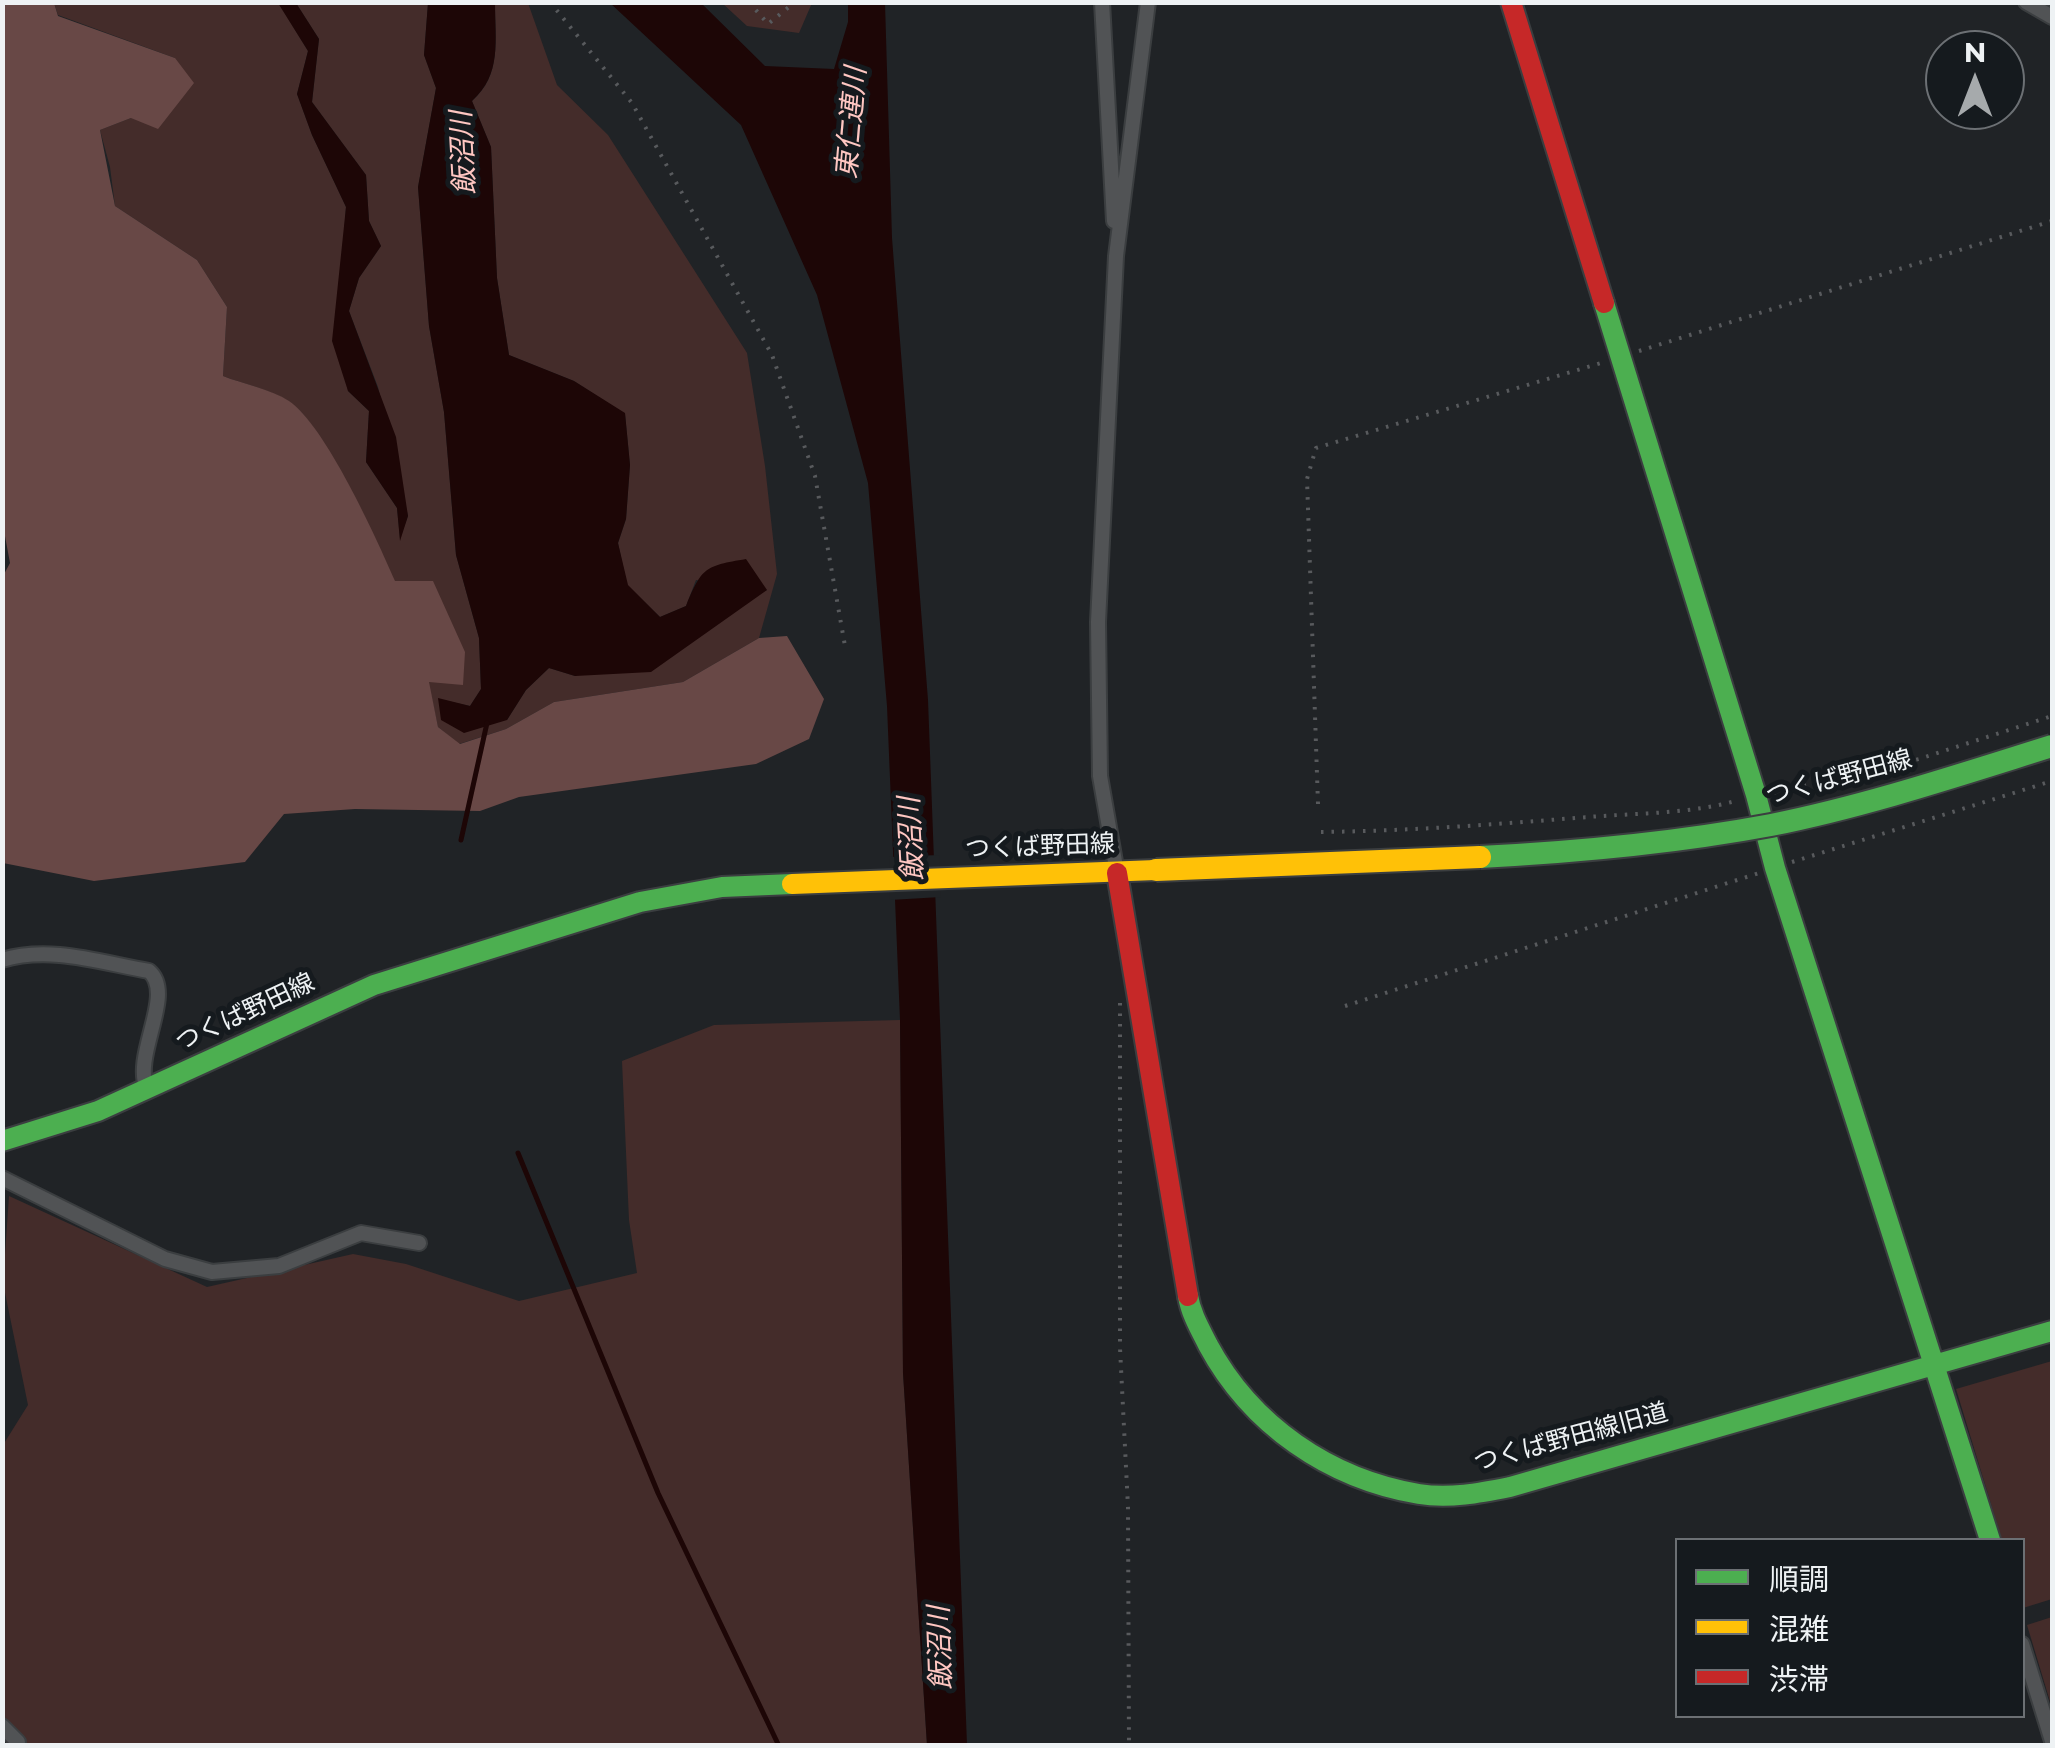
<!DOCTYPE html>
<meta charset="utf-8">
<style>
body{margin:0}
#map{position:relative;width:2055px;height:1748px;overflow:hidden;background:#202326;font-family:Montserrat,"Noto Sans JP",sans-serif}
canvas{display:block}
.frame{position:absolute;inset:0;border:5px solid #eef2f4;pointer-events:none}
.legend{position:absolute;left:1675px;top:1538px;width:350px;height:180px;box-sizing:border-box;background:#151a1e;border:2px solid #6c7074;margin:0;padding:12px 18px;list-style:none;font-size:30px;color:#eef2f4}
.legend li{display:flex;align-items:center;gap:20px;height:50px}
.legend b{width:50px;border:2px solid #6c7074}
.north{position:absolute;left:1925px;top:30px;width:100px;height:100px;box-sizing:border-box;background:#151a1e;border:2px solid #6c7074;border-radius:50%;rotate:0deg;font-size:28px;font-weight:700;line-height:40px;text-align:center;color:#eef2f4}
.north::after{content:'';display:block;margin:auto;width:35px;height:45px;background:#a6aaac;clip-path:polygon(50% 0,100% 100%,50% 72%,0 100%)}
</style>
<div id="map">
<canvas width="2055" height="1748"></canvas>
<div class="frame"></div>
<ul class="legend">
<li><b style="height:12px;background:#4caf50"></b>順調</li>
<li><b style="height:12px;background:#ffc107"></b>混雑</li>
<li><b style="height:12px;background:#c62828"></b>渋滞</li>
</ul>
<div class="north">N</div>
</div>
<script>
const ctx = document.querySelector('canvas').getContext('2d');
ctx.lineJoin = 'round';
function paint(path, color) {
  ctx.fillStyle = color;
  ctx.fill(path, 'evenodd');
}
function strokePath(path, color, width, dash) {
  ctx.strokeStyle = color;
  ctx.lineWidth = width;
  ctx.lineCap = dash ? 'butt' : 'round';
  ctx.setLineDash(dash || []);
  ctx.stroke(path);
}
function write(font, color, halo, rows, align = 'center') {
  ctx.font = font + ' Montserrat,"Noto Sans JP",sans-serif';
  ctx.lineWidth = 10;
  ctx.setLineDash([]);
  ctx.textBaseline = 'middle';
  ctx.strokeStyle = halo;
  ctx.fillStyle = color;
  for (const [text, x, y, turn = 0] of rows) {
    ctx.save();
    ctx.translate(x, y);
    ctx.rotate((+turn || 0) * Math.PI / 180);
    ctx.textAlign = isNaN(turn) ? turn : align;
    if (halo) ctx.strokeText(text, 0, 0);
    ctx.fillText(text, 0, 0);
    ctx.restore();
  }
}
paint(new Path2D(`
 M278,2L308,51L297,94L312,135L346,207L342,261L348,391L369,411L366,462L397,508L400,538L408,516L378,387L349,311L359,278L381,246L369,221L366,175L312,102L319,39L296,3H428L424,55L436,88L418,187L429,326L444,412L456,555L479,638L481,689L470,706L438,699L507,720L526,690L549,668L575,676L767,590L696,580L686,606L660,617L627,585L618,543L626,519L630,465L625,414L574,381L509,355L497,278L491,147L472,101C502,75 495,40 495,3H528L557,85L608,135L747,353L765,466L777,574L759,638L683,682L554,702L506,729L459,744L438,727C419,632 385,552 338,469C325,447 310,415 288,401C270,389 243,384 223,376L227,307L197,260L115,206L110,167L100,130L131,118L175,58L58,15L54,3Z
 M722,3H812L799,33L747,26Z
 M900,1020L903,1373L927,1745L9,1746L3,1738V1445L28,1405L3,1283L9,1196L207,1287L353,1254L406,1264L519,1301L637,1273L629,1220L622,1061L714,1025Z
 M2052,1361V1599L2023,1608L2022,1540H2002L1956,1389Z
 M2052,1617V1708L2027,1625Z`), '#442c2a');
paint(new Path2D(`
 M3,2L54,3L58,16L175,58L194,83L158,129L131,118L100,130L115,206L197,260L227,307L223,376C243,384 271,389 289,401C325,425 377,539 395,581H433L465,652L463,685L429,682L438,727L460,744L506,729L554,702L683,682L759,638L787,636L824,699L809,739L756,764L519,797L480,811L355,809L284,814L245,862L94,881L3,863L2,578L10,563L2,520Z`), '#684846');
paint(new Path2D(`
 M278,3H296L319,39L312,102L366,175L369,221L381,246L359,278L349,311L396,437L408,516L400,541L397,508L366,462L369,411L348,391L332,341L346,207L312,135L297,94L308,51Z
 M428,3H495C495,41 502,74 472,101L491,147L497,278L509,355L574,381L625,413L630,465L626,519L618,543L628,585L660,617L686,606C702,567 705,566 746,559L767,590L651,672L575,676L549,668L526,690L507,720L464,733L441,720L438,698L470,706L481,689L479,638L456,555L444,412L429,326L418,187L436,88L424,55Z
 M610,3H701L765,66L834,69L848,22V3H885L892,238L928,700L967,1745H927L903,1373L900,1020L887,706L868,483L817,295L741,125Z`), '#1d0606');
paint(new Path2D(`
 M939,855L941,897L890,900L889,857Z`), '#202326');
strokePath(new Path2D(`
 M461,840L487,723
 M518,1153L658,1493L779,1746`), '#1d0606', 5);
const street = new Path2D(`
 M1102,2L1114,221
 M2026,2L2052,17
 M1117,873L1100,776L1098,622L1116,256L1148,2
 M2,960C50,945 102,963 149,971C176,994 132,1055 147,1089
 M2,1178L165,1259L212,1272L279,1266L361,1233L419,1243
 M2022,1644L2052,1741
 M2,1726L18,1742`);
const fast = new Path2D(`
 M1604,303L1756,795L1775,868L1990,1540
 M2,1141L98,1111L374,985L640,902L722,887L792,884
 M1188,1296C1191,1314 1200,1329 1208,1345C1251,1425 1329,1479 1419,1494C1449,1499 1480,1493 1510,1487L2052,1331`);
const slow = new Path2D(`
 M792,884L1156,870`);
const jam = new Path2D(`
 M1511,2L1604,303
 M1117,873L1188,1296`);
strokePath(street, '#3b3e40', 18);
strokePath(fast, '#3b3e40', 24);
strokePath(slow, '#3b3e40', 24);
strokePath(jam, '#3b3e40', 24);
strokePath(new Path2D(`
 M550,2L632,103L772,355L815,476L845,646
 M749,2L768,24L795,2
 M1639,351L2052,221
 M1773,793L1919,759L2052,716
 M1318,804L1307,479L1316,448L1601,363
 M1321,832C1410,831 1499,824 1588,817C1638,813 1691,814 1739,800
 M1792,862L2052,781
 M1120,1003V1348L1128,1507L1129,1746
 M1345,1006L1759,873`), '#585a5d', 4, [2.5, 8]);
strokePath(street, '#515355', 14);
strokePath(fast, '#4caf50', 20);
strokePath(slow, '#ffc107', 20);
strokePath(jam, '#c62828', 20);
const fastBridge = new Path2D(`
 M1480,857C1577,852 1675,843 1771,825C1866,806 1959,775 2052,746`);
const slowBridge = new Path2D(`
 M1156,870L1480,857`);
strokePath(fastBridge, '#3b3e40', 26, []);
strokePath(slowBridge, '#3b3e40', 26, []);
strokePath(fastBridge, '#4caf50', 22);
strokePath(slowBridge, '#ffc107', 22);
write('25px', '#eef2f4', '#151a1e', [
 ["つくば野田線",1839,778,-15],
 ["つくば野田線",1040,847,-2],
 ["つくば野田線",245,1013,-25],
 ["つくば野田線旧道",1571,1438,-15]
]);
write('italic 28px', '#ffc7c2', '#151a1e', [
 ["東仁連川",852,123,-85],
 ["飯沼川",464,153,-93],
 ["飯沼川",912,839,-93],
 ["飯沼川",941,1648,-92]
]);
</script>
